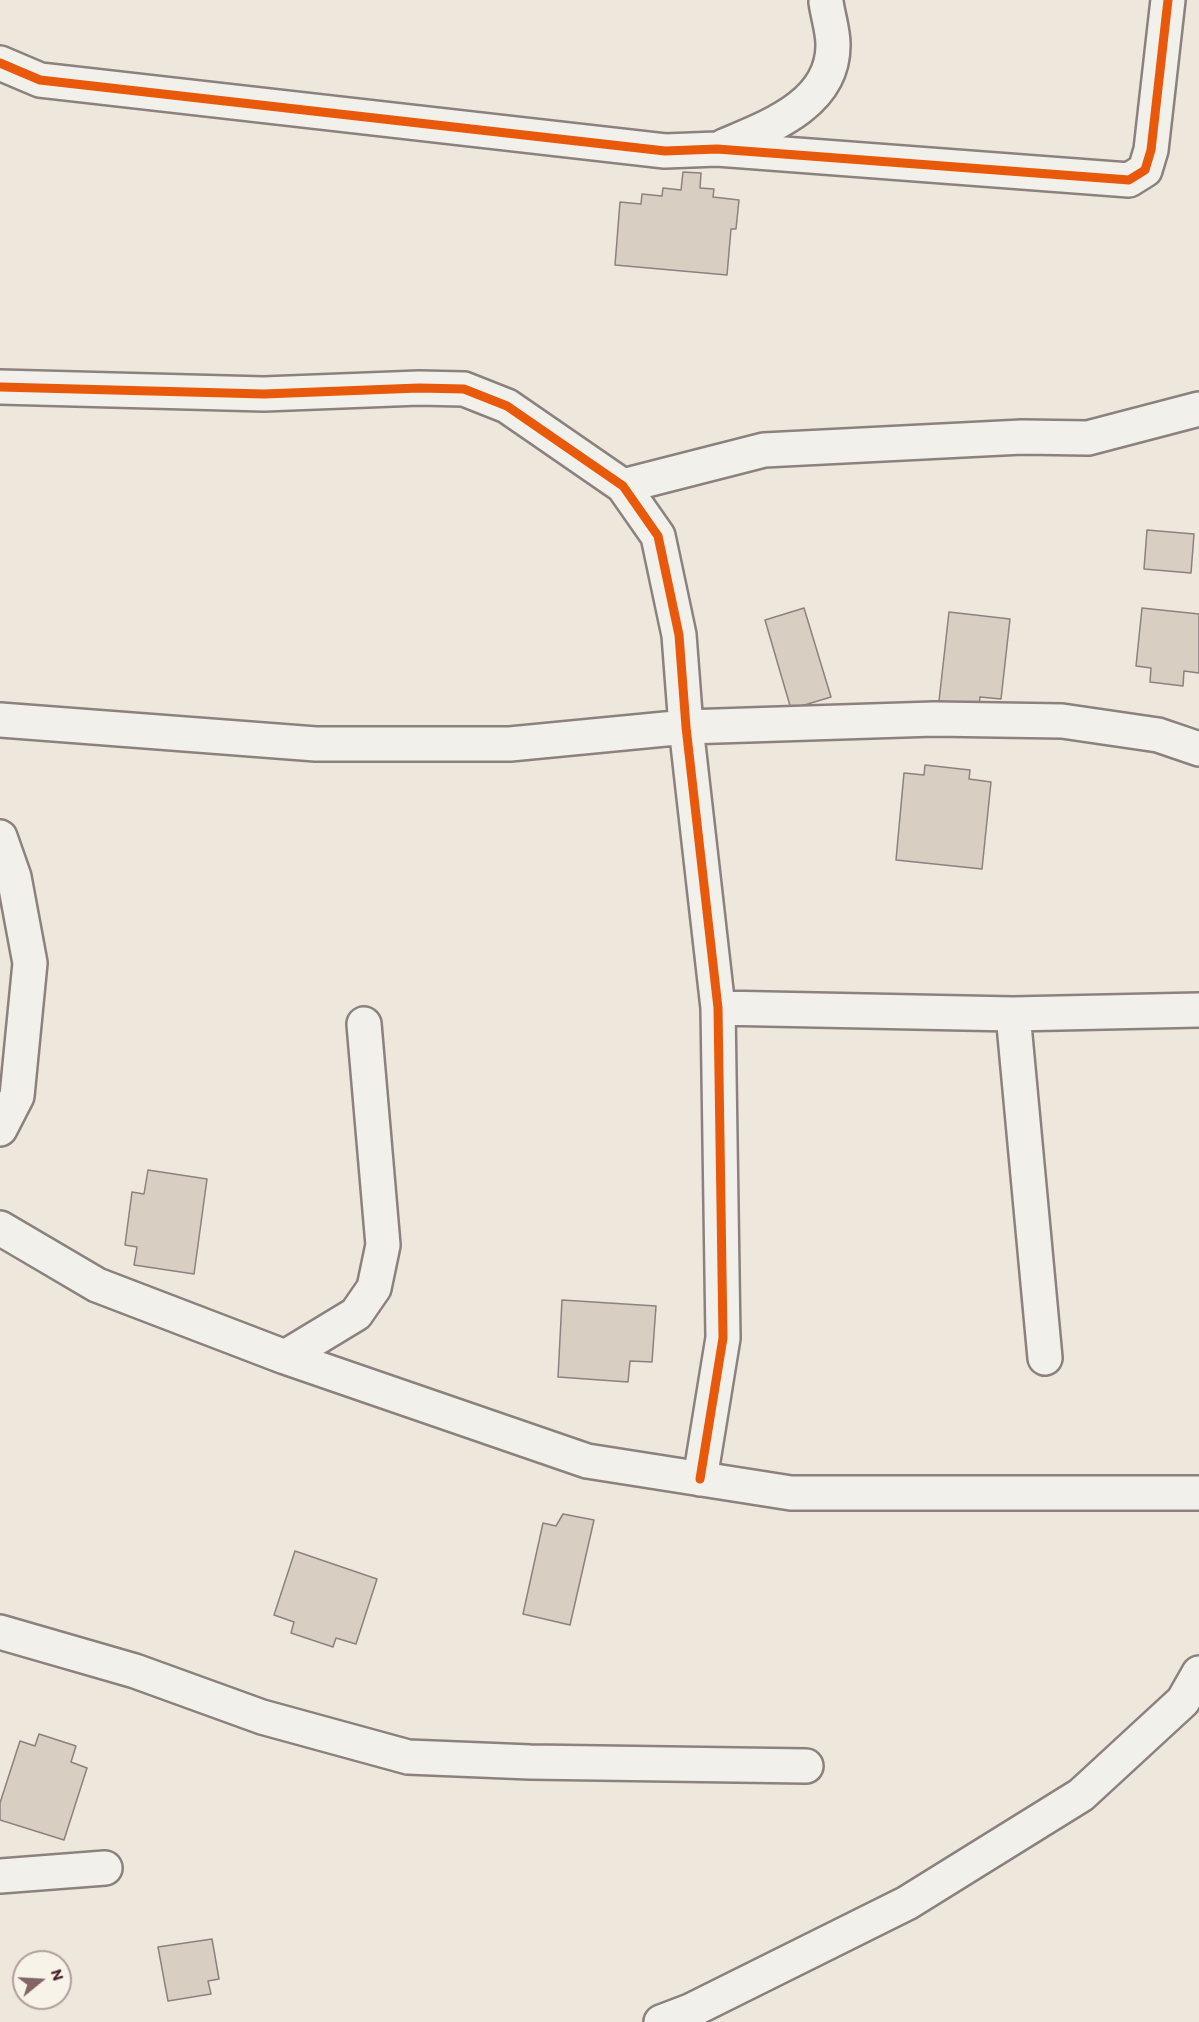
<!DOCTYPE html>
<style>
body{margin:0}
#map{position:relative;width:1199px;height:2022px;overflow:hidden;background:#eee7dc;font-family:Itim,sans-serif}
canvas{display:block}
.north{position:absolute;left:12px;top:1950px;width:60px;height:60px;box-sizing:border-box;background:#f7f3e8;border:2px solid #b29e9c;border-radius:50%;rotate:72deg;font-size:16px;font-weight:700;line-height:24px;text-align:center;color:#4a1f2b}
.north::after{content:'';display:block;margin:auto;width:21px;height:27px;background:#836569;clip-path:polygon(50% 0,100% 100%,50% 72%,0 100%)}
</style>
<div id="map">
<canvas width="1199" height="2022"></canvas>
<div class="north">N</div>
</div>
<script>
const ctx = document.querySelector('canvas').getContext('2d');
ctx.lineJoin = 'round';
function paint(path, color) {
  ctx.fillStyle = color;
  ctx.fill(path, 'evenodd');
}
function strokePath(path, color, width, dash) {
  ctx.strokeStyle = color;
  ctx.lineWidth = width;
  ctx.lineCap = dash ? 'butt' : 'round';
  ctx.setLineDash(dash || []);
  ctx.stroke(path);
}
const building = new Path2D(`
 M683,172L701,173L700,188L714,189L713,197L739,200L736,229H731L727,275L615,265L620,202L641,204L642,194L662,196L663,188L681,190Z
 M1147,530L1194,534L1191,573L1144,569Z
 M804,608L831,697L791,709L765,620Z
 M1142,608L1199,614V673L1184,671L1183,686L1150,682L1151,668L1136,666Z
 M949,612L1010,619L1001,699L980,697L979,706L939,701Z
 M925,765L970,770L969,779L991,782L982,869L896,860L904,773L924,775Z
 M148,1170L207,1179L194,1274L134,1265L137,1247L125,1245L132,1192L144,1194Z
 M562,1300L656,1306L652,1362L630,1361L628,1382L558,1377Z
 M563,1514L594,1520L570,1625L523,1614L543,1523L556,1526Z
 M295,1551L377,1579L356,1644L336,1638L333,1647L291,1633L294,1622L274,1615Z
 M39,1734L76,1746L71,1762L87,1768L64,1840L0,1820V1803L20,1741L35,1746Z
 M212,1939L219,1979L208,1981L211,1994L168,2001L158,1947Z`);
paint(building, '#d9cec2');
strokePath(building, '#8c817e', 1.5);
const minor = new Path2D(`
 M0,63L40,80L665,151L717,149L1129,180L1145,170L1151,150L1168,0
 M724,146C769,127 834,104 833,44C833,31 828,16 826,2
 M0,387L264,394L419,388L464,389L507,406L623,486L658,536L679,635L686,727L718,1008L723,1338L700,1479
 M623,486L764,450L1022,437L1088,438L1199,409
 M0,720L316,744H510L686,727L934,719L1062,721L1158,735L1199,749
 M0,837L14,877L30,963L17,1096L0,1129
 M718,1008L1013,1014L1199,1010
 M1013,1014L1045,1358
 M0,1228L97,1285L285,1357L587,1461L791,1493H1199
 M285,1357L356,1314L374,1288L383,1245L364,1024
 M0,1632L135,1671L262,1717L408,1757L530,1762L806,1766
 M0,1876L105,1868
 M661,2022L690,2011L907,1903L1081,1795L1183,1701L1199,1673`);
strokePath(minor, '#8c817e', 38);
strokePath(minor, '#f1f0ea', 33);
strokePath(new Path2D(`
 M0,63L40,80L665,151L717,149L1129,180L1145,170L1151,150L1168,0
 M0,387L264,394L419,388L464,389L507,406L623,486L658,536L679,635L686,727L718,1008L723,1338L700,1479`), '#e8590c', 9);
</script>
